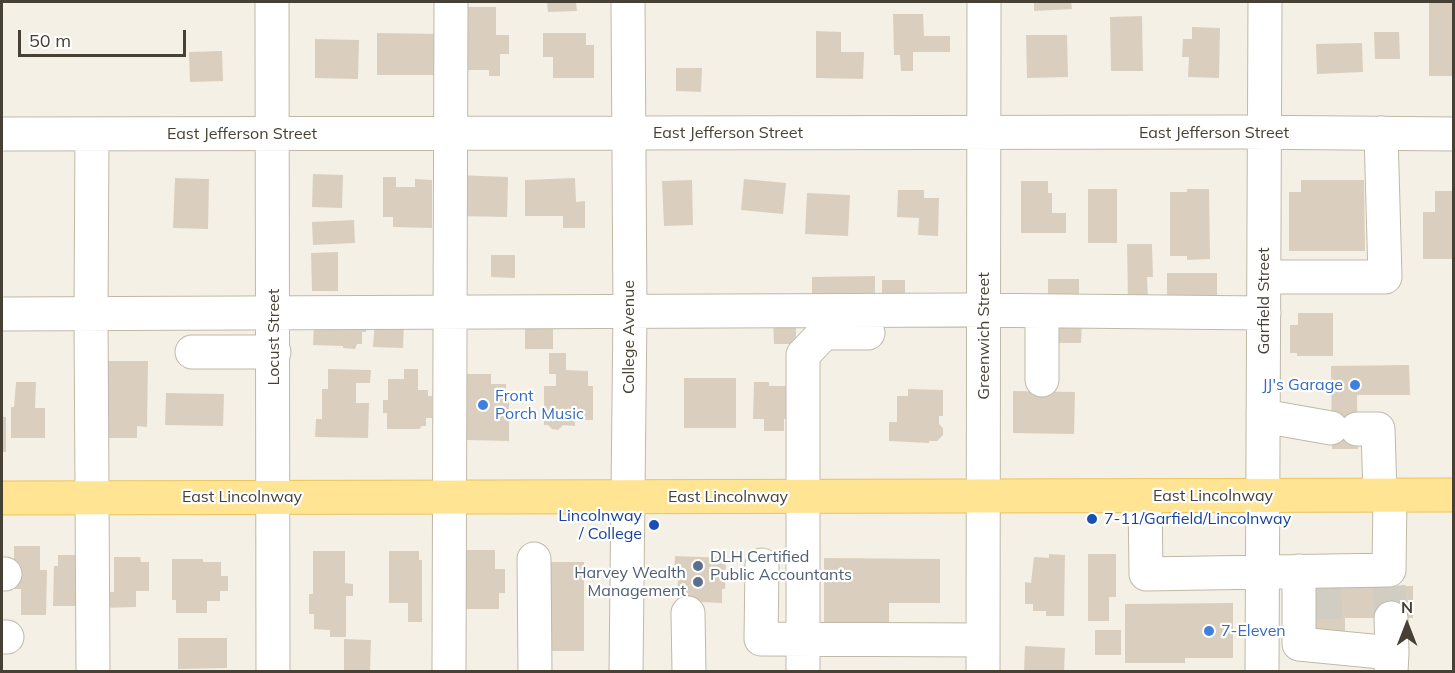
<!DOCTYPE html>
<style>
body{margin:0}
#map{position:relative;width:1455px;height:673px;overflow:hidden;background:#f4f0e6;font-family:Mulish,sans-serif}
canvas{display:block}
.frame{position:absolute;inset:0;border:3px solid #474135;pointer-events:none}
.north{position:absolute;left:1377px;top:595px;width:60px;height:60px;-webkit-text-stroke:4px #fff;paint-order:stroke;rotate:0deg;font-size:16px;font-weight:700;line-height:24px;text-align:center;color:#474135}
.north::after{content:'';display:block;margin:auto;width:21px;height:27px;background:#474135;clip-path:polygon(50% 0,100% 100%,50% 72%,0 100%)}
.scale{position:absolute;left:18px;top:30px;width:168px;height:27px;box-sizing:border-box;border:3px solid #474135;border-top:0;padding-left:8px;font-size:18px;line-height:21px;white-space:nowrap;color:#474135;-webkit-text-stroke:4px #fff;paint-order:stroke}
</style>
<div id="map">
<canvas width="1455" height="673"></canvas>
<div class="frame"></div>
<div class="north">N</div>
<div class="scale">50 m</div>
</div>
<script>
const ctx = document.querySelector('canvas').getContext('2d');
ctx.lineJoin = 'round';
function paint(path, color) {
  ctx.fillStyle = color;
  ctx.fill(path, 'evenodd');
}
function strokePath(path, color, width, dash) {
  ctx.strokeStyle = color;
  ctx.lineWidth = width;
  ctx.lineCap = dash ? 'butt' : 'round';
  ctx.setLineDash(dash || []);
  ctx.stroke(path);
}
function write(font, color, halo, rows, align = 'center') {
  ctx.font = font + ' Mulish,sans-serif';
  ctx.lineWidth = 4.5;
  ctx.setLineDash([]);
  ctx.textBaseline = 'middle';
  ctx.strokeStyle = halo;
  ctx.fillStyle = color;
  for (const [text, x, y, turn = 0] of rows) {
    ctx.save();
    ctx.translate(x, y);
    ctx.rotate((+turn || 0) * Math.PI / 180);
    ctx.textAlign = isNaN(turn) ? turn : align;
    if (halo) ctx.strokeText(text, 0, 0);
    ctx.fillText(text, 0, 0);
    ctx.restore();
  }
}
paint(new Path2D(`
 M547,2H576L577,11L548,12Z
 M1034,2H1071L1072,9L1034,11Z
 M1429,2H1454V76H1429Z
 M468,7H496V35H509V54H500V76H489V70H468Z
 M893,14H923L924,36H950V52H913V71H901L900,55H894Z
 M1142,16L1143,71H1111L1110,17Z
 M1192,27L1220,28L1219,78L1188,77L1189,57H1182L1183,39H1192Z
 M816,31L841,32V52H864L863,79L816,78Z
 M1374,32H1399L1400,59H1375Z
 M377,33L440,34V75H377Z
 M543,33H586V45H594V78H553V57H543Z
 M1026,35H1067L1068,77L1027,78Z
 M315,39L359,40L358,79L315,78Z
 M1362,43L1363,72L1317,74L1316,44Z
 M222,51L223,81L190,82L189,52Z
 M676,68H702L701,92L676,91Z
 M313,174L343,175L342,208L312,207Z
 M456,175L508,177L507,217L455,216Z
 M383,177H396V187H415V179L432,180V228L393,227V217H383Z
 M175,178L209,179L208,229L173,228Z
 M575,178L576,202L585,201V228H563V216H525V180Z
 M744,179L786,183L783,214L741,210Z
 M692,180L693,225L664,226L662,181Z
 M1301,180H1364L1365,251H1289V192H1301Z
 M1021,181H1048V193H1052V213H1066V233H1021Z
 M1088,189H1117V243H1088Z
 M1187,189H1209L1210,259L1187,260V256H1170V192H1187Z
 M898,190H924V198H939L938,236L918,235L919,218L897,217Z
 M1435,191H1454V259H1423V212H1435Z
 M807,193L850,195L848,236L805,234Z
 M354,220L355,243L313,245L312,222Z
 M1127,244H1152L1153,277H1147L1148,300L1128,301Z
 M338,252V291H312L311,253Z
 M491,255H515V278L491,277Z
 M1167,273H1217V297H1167Z
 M875,276V299L812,300V277Z
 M1048,279H1079V301H1048Z
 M882,280H905V304H882Z
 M1298,313H1333V356H1297V353H1290V325H1298Z
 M773,316H796V344H774Z
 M1056,318H1082L1081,343H1056Z
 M367,319L366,332H362V344H357L355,349L343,348V346L313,345L314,327Z
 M375,320L404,321L403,348L373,347Z
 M525,322H553V349H525Z
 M549,353H566V370L588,371V386H593V420H575V426L563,425L558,430L552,429L548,425H544V386H556V374H549Z
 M97,361H148L147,427L137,426V438H109V413H96Z
 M1409,365L1410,395H1357L1358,449H1332L1331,366Z
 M328,369L371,370L370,383H356V403H369L368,438L315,437L316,419H322V389H328Z
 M404,369H418V390H428V396H432V418H426V426H422L419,429H387V413H383V400H388V379H404Z
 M460,374H491V384H506V398H509V441L467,440Z
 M684,378H736V428H684Z
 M16,382H36L35,408H45V438H11V407H14Z
 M754,382H769V386H786V398H788V419H784V431H764V419H753Z
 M908,389L943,390V416H939V424L943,428V435L937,441H929V443L889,441V422H897V396H908Z
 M1013,391L1075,392L1074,434L1013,433Z
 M166,393L224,394L223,426L165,425Z
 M2,417H6V452H2Z
 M14,546H40V570H47L46,615H21V589H14Z
 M466,550H495V569H505V593H499V609H465Z
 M313,551H345V583L353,584V596H346V637H330V630L314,629V614H309V594H313Z
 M389,551H419V560H422V622H408V603H389Z
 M1049,554L1065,555L1064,616H1046V611H1033V604H1025V582L1031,583L1034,557L1049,558Z
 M1088,554H1116V597H1109V621H1088Z
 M58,555H83L86,606H53L54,566H58Z
 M675,556L726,558L725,589H722V603L677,601L678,578H674Z
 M114,557H140L141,562H149V591H136V607L99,608V592H114Z
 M824,558L940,559V603H889V636L824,624Z
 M172,559H203V562H221V576H228V591H220V601H207V613H176V600H172Z
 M550,562H584V651H550Z
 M1311,586H1413V618H1345V636H1311Z
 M1233,603V658H1185V663H1125V604Z
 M1095,630H1121V655H1095Z
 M178,638H227V668L178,669Z
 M344,639L371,640L370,671H344Z
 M1025,646L1065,648L1064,672H1024Z`), '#dacfbe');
strokePath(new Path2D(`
 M1325,586L1326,636
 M1389,586L1391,618`), '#d1cdc3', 33, [33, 16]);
const minor = new Path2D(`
 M272,2L273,672
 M2,134L1240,132L1454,134
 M92,134L91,314L93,672
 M1264,277H1385L1381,133
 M2,314L966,310L1264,313
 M192,352H274
 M1042,380V311
 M1263,416L1331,428
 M1357,429H1378L1380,495
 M1145,496L1146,574L1389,570L1390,495
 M534,559L535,672
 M762,565L761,639L983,640
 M1299,571V644L1392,653L1391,672
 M2,574H5
 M688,613L689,672
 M1391,618L1392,653
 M2,637H7
 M449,672L451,2
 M626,672L630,313L628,2
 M803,672V355L824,333H868
 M983,672L984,2
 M1262,672L1265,2`);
const major = new Path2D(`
 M2,498L1454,495`);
strokePath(minor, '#c0b9a8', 35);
strokePath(major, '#ebc55d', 35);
strokePath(minor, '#fff', 33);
strokePath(major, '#ffe494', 33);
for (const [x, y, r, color] of [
 [1355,385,6,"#3f7fe0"],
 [483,405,6,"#3f7fe0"],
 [1092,519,6,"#1a4fb4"],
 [654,525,6,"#1a4fb4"],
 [698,566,6,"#5c6f8a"],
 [698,582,6,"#5c6f8a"],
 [1209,631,6,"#3f7fe0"]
]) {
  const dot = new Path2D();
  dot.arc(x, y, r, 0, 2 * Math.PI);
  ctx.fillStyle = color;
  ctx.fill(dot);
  strokePath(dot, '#fff', 2);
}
write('16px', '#474135', '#fff', [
 ["East Jefferson Street",728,133],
 ["East Jefferson Street",1214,133],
 ["East Jefferson Street",242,134],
 ["Garfield Street",1264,301,-90],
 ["Greenwich Street",984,336,-90],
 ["Locust Street",274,337,-90],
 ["College Avenue",629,337,-90],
 ["East Lincolnway",1213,496],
 ["East Lincolnway",242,497],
 ["East Lincolnway",728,497]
]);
write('16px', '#366cbe', '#fff', [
 ["JJ's Garage",1343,385,"right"],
 ["Front",495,396],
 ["Porch Music",495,414],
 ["7-Eleven",1221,631]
], 'left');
write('16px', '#164399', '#fff', [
 ["Lincolnway",642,516],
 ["/ College",642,534],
 ["7-11/Garfield/Lincolnway",1104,519,"left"]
], 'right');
write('16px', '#4e5e75', '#fff', [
 ["DLH Certified",710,557],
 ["Public Accountants",710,575],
 ["Harvey Wealth",686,573,"right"],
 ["Management",686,591,"right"]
], 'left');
</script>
